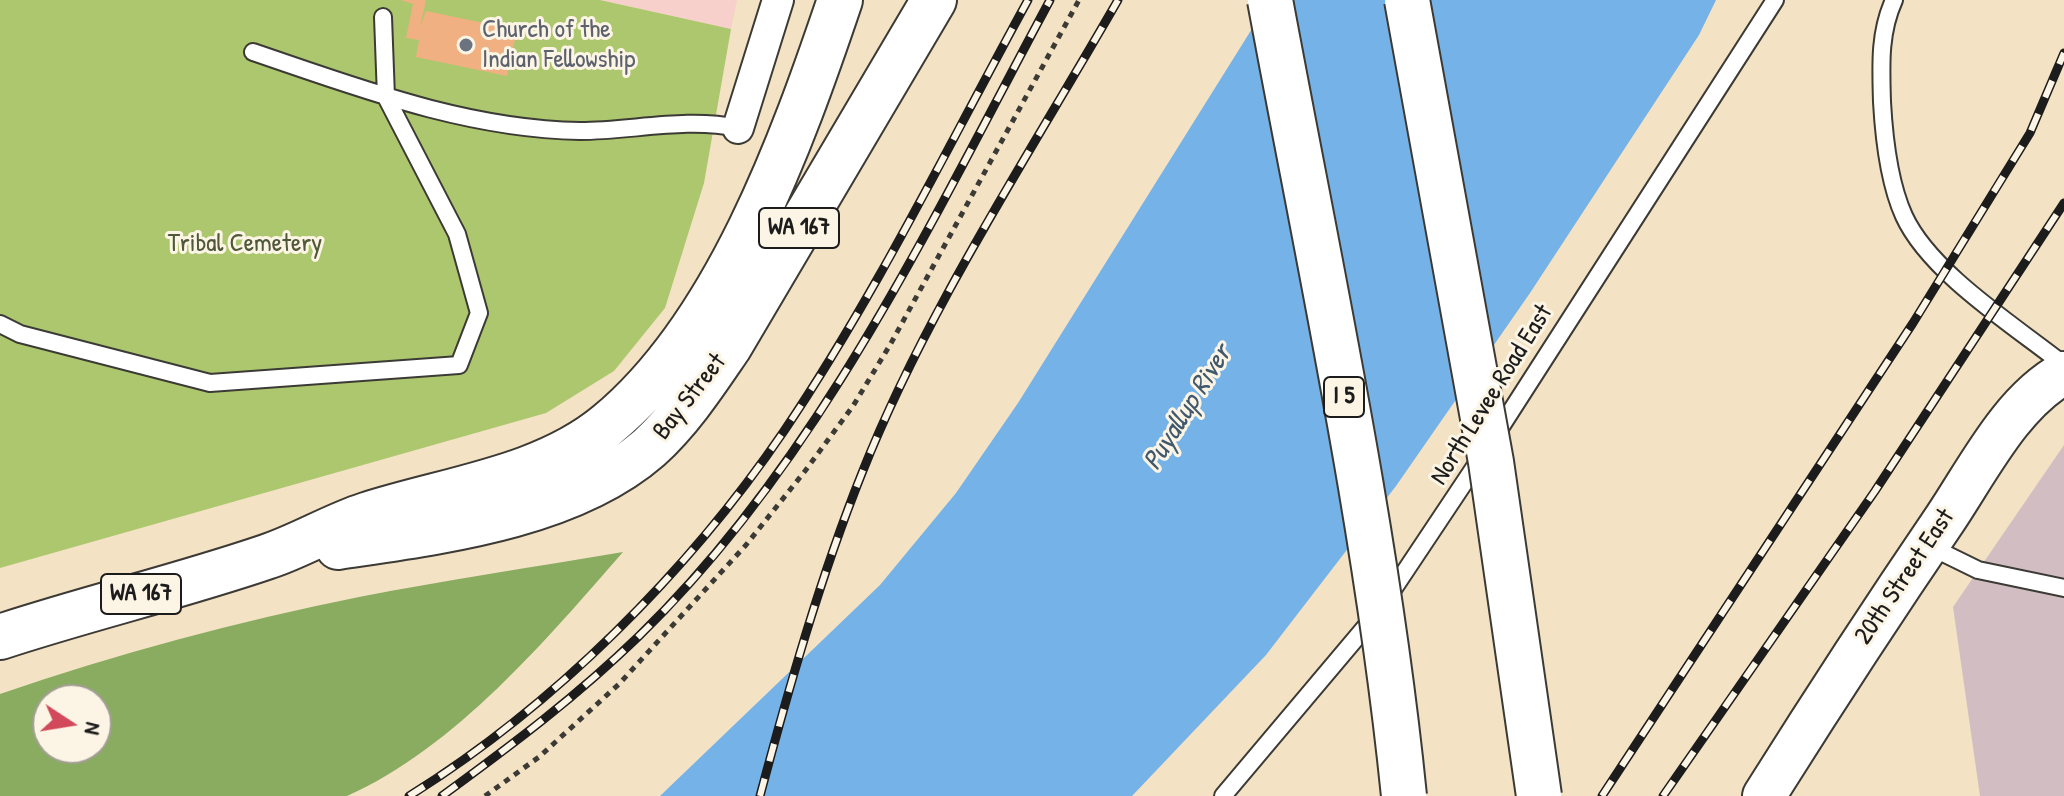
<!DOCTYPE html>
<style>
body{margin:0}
#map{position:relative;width:2064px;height:796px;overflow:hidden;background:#f3e2c4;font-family:"Patrick Hand",sans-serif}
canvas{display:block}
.north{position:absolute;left:32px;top:684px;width:80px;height:80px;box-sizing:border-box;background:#fcf5e5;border:2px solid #a29e95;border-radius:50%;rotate:102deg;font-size:22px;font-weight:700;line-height:32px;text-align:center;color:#1c1c1c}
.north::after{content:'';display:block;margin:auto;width:28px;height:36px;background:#d1495b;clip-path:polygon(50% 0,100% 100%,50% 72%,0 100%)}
</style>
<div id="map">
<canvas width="2064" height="796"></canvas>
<div class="north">N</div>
</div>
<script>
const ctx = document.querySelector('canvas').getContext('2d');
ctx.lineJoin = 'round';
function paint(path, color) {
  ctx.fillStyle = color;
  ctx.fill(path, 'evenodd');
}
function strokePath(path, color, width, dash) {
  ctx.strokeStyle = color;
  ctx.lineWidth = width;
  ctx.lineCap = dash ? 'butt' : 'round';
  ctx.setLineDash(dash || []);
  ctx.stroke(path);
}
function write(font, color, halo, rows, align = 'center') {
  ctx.font = font + ' "Patrick Hand",sans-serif';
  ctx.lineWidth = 6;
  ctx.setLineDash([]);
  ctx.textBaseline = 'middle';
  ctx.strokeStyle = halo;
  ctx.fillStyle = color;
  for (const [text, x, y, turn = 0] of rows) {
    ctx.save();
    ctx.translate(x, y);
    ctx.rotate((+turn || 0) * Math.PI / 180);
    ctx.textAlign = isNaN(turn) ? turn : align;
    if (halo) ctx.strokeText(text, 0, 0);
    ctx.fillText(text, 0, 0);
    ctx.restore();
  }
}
paint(new Path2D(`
 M600,0H737L731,29Z`), '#f7d0cb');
paint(new Path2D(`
 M2064,445V796H1980L1953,607Z`), '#d2bec2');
paint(new Path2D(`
 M0,0H600L731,29L704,183L665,308L614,371L546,413L0,568Z`), '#adc76e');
paint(new Path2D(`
 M623,552C547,639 455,748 347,796H0V694C117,654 238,621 359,597C446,580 535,567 623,552ZM48,700H96V748H48Z`), '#8aac61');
paint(new Path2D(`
 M1270,0H1716L1699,35L1530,293L1396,486L1266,655L1132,796H660L880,585L956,493L1018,403Z`), '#75b2e7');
paint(new Path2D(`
 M401,0H426L420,27L426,11L517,30L507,76L416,57L419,40L406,38L413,4Z`), '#f1b082');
const lane = new Path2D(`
 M1894,0C1879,33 1881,66 1882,102C1884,138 1889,183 1904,216C1930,273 2015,326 2064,365
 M253,52C359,88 466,129 580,131C632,131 686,117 738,128
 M0,324L20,334L210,383L459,365L479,313L457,234L386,97L383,17
 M1495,436L1775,0
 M1929,546L1978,570L2064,588
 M1386,600L1482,456
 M1223,796L1373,618`);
const street = new Path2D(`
 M738,128L778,0`);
const secondary = new Path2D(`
 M1764,796C1823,702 1883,610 1945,519C1978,470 2011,402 2064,373`);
const primary = new Path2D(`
 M338,547C438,532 570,517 649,448C681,419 705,382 729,347L934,0
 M0,637C88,608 178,587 266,557C300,546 332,526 366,515C446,489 542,479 608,424C726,326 792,142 840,0`);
strokePath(lane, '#3c3a35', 20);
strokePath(street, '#3c3a35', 34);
strokePath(secondary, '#3c3a35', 46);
strokePath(primary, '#3c3a35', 48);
strokePath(new Path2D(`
 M485,796L539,757L619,684L746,545L805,471L853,406L890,345L1079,0`), '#3c3a35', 5, [6, 6]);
strokePath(lane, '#fff', 16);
strokePath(street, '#fff', 30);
strokePath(secondary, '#fff', 42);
strokePath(primary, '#fff', 44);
const rail = new Path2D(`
 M409,796C554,706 688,572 784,431C876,295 949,144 1028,0
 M442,796C513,744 575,698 639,636C820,460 932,220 1050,0
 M760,796C789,687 820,578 862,473C926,311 1031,152 1118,0
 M1602,796L1913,323L2030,133L2064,53
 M1663,796L1875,491L2064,203`);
strokePath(rail, '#1c1c1c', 9);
strokePath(rail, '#fcf5e5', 6, [18]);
const highwayBridge = new Path2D(`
 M1270,0C1319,264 1377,529 1404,796
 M1407,0L1491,462L1539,796`);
strokePath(highwayBridge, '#3c3a35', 48, []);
strokePath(highwayBridge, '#fff', 44);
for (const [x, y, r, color] of [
 [466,45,8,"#6b7280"]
]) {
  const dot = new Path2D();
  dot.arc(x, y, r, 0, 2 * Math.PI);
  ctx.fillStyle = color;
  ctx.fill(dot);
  strokePath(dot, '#fcf5e5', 3);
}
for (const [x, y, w] of [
 [799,228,80],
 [1344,397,40],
 [141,594,80]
]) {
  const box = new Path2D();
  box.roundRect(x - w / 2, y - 20, w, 40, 6);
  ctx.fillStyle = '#fcf5e5';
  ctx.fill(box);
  strokePath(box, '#1c1c1c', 2);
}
write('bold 24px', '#1c1c1c', null, [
 ["WA 167",799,228],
 ["I 5",1344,397],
 ["WA 167",141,594]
]);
write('26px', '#5b616d', '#fcf5e5', [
 ["Church of the",482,30],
 ["Indian Fellowship",482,60]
], 'left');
write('26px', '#4f5839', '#fcf5e5', [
 ["Tribal Cemetery",245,244]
]);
write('26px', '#1c1c1c', '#fcf5e5', [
 ["North Levee Road East",1492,395,-58],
 ["Bay Street",690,397,-52],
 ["20th Street East",1905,577,-56]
]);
write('italic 28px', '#40586d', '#fcf5e5', [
 ["Puyallup River",1188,408,-58]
]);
</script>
